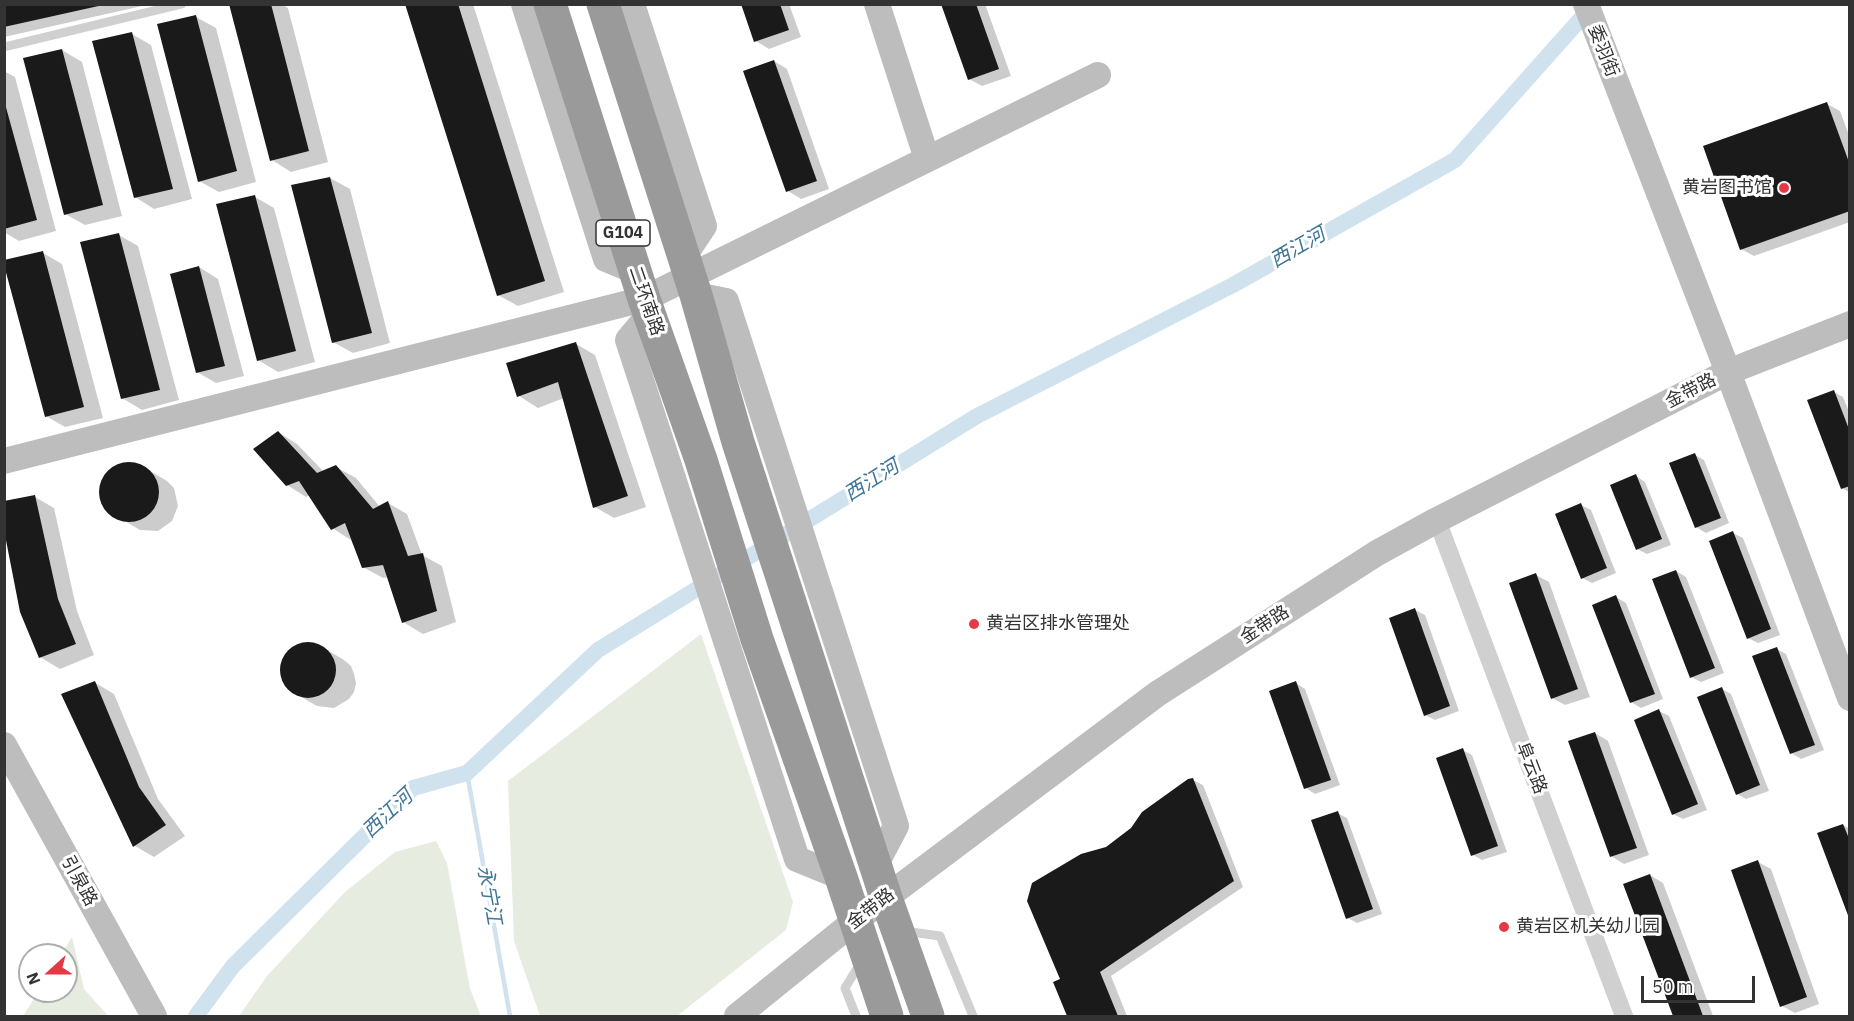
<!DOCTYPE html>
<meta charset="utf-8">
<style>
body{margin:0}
#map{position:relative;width:1854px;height:1021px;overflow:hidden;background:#fff;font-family:"IBM Plex Sans",sans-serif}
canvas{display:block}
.frame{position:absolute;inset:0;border:6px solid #333;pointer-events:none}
.north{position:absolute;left:18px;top:943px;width:60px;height:60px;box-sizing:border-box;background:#fff;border:2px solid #adadad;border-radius:50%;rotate:249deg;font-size:16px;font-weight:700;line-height:24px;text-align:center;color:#333}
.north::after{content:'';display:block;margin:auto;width:21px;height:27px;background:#e63946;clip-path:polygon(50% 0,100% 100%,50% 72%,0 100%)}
.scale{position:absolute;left:1641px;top:976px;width:114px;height:27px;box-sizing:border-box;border:3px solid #333;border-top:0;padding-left:8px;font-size:18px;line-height:21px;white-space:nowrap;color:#333;-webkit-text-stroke:4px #fff;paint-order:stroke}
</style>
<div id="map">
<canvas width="1854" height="1021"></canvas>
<div class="frame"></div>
<div class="north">N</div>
<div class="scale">50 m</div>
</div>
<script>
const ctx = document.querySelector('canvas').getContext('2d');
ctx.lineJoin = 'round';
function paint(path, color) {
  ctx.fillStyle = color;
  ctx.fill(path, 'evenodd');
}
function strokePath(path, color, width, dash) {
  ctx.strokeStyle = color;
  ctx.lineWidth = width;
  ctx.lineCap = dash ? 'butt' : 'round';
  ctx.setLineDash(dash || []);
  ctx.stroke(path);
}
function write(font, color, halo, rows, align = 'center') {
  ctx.font = font + ' "IBM Plex Sans","Noto Sans SC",sans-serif';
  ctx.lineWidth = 6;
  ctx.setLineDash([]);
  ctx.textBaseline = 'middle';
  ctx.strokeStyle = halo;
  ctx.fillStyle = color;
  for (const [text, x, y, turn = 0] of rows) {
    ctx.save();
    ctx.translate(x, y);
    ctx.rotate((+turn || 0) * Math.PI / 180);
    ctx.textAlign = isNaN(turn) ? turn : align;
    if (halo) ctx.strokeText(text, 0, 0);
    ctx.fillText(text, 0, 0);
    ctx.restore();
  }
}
paint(new Path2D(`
 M701,634L793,902L786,930L677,1016H540L514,941L508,781Z
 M436,841L447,863L470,989L481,1016H239L267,976L345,892L395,852Z
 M72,937L84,989L108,1016H23L39,991H66V955H61Z`), '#e6ecdf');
paint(new Path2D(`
 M4,4H151L4,37Z
 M234,4H281L288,8L328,162L291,172L272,160Z
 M407,4H473L564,292L518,306L498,295Z
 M743,4H789L801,37L769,49L756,41Z
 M943,4H985L1011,76L982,86L969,79Z
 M196,17L216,28L256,182L219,192L199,181Z
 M132,34L151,45L192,199L154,209L135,197Z
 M62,50L82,62L122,216L85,225L65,214Z
 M774,61L787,69L829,189L801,199L788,191Z
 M4,71L15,77L56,231L19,241L4,232Z
 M1827,104L1840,111L1850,138V222L1754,256L1741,249Z
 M330,178L350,189L390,343L353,353L333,342Z
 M255,197L274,208L315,362L278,372L258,360Z
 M119,235L138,246L179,400L142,410L122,398Z
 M43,253L62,264L103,418L65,427L46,416Z
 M199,267L218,279L244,376L216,383L197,372Z
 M576,344L595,355L646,507L614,518L595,507L564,398L538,408L519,396L508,364Z
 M1834,392L1843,397L1850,414V493L1842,488Z
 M278,432L297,444L324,472L336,467L356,478L380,507L388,503L407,514L422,555L442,566L456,622L423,634L403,622L389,577L383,578L363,567L351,540L332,528L310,495L306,497L287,485Z
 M1695,455L1704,460L1729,523L1706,533L1696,527Z
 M128,463L138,465L147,469L167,481L174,488L178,506L172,521L158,531L140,530L111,513L105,506L101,497V487L105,478L111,470L119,465Z
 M1636,476L1645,482L1671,545L1647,554L1637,549Z
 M35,497L54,508L77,611L94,655L60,669L40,657Z
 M1581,505L1591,510L1616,573L1592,583L1582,578Z
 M1733,533L1743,538L1780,635L1758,643L1748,638Z
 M1676,571L1686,577L1724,673L1701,682L1691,677Z
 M1536,575L1549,582L1590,697L1565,705L1552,698Z
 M1616,597L1626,603L1663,699L1641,708L1631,702Z
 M1415,610L1425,615L1459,711L1435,720L1425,715Z
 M307,643L324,648L344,660L351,666L354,674L356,683L354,692L349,699L334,708L317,706L296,694L289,689L281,673L285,656L290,649Z
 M1777,649L1786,654L1824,750L1801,759L1791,753Z
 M94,682L114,694L158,799L185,836L154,857L135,846L112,802Z
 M1296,683L1305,689L1340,785L1315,794L1306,788Z
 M1722,689L1731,694L1769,791L1746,799L1737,794Z
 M1659,711L1669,716L1707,810L1683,819L1673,814Z
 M1595,733L1608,741L1649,855L1624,864L1611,856Z
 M1462,750L1472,755L1507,852L1482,860L1473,855Z
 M1193,780L1203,785L1243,887L1111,976L1127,1016H1069L1055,983L1062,980L1106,848Z
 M1337,813L1347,818L1382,914L1357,923L1348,918Z
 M1843,825L1850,829V915L1819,834Z
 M1758,862L1771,869L1819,1004L1795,1013L1782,1006Z
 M1650,875L1663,883L1713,1016H1674L1625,885Z`), '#0003');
strokePath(new Path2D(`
 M467,773L510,1016`), '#cfe2ee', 4.5);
strokePath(new Path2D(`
 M196,1016L233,966L413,788L467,773L598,650L977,416L1233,285L1455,160L1593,5`), '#cfe2ee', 16);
paint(new Path2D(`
 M4,4H102L103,5L4,27Z
 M229,4H271L309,151L270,161Z
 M405,4H458L545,281L497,296Z
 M741,4H780L789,30L754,42Z
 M941,4H976L999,69L968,80Z
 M196,15L237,171L198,182L157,24Z
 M132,32L173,189L134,198L92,41Z
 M62,49L103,205L64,215L23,58Z
 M774,60L817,181L786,192L743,71Z
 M4,100L37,220L4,229Z
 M1827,102L1850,165V211L1740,250L1703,146Z
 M330,177L372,333L332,343L291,185Z
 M255,195L296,351L257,361L216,204Z
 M119,233L160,390L121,399L80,242Z
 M43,251L84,407L45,417L4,265V260Z
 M199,266L225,366L196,373L170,274Z
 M576,342L628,496L593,508L558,382L517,397L506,363Z
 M1834,390L1850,432V486L1841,489L1807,400Z
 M278,431L317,473L336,465L373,509L388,501L408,556L423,553L437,611L402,623L383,565L362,568L345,523L331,530L299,481L286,486L253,449Z
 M1695,453L1721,518L1695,528L1669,463Z
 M99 492a30 30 0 1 1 60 0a30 30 0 1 1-60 0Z
 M1636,474L1662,539L1636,550L1610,485Z
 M35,495L58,599L76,644L39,658L20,612L4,530V501Z
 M1581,503L1607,568L1581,579L1555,514Z
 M1733,531L1771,629L1747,639L1709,541Z
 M1676,570L1715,668L1690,678L1652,579Z
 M1536,573L1578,689L1551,699L1509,583Z
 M1616,595L1655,694L1630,703L1592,605Z
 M1415,608L1450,706L1424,716L1389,618Z
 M280 670a28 28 0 1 1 56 0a28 28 0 1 1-56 0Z
 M1777,647L1815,745L1790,754L1752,656Z
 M95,681L139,787L166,825L133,847L61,694Z
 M1296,681L1331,780L1304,789L1269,691Z
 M1722,687L1760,785L1736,795L1697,697Z
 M1659,709L1698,804L1672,815L1634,720Z
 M1595,732L1637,848L1610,857L1568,741Z
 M1463,748L1498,846L1471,856L1436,758Z
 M1193,778L1234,881L1100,972L1118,1016H1067L1053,982L1060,979L1027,901L1032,883L1081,854L1106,847L1131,828L1142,812L1188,779Z
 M1338,811L1373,909L1346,919L1311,820Z
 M1843,824L1850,841L1849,918L1817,833Z
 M1758,860L1807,997L1780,1007L1731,870Z
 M1650,874L1703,1016H1673L1623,884Z`), '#1a1a1a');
strokePath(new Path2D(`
 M4,47L182,4
 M904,931L940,936L973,1016
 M856,1016L845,988L861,962`), '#d0d0d0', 9);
strokePath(new Path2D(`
 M1437,520L1624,1016`), '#d0d0d0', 18);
strokePath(new Path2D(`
 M524,4L606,259L635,271
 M632,4L704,226L684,256
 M877,4L927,159
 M1586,4L1728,372L1850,698
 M696,295L726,301L896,826L876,864
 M650,314L628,340L797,859L841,877
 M4,461L644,299L1098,75
 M4,745L154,1016
 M737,1016L856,920L1157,694L1377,553L1437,520L1728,372L1850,324`), '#bdbdbd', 26);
strokePath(new Path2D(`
 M550,4L644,299L701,460L757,639L841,877L887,1016
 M603,4L696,295L738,442L886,898L928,1016`), '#9a9a9a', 33);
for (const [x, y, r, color] of [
 [1784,188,6,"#e63946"],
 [974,624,6,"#e63946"],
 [1504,927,6,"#e63946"]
]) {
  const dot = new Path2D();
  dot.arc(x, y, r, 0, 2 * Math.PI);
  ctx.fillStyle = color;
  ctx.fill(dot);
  strokePath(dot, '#fff', 2);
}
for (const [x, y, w] of [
 [623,233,54]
]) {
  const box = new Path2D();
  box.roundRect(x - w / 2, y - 13, w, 26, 4.5);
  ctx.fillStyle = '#fff';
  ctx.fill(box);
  strokePath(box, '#333', 1.5);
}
write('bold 16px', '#333', null, [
 ["G104",623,233]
]);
write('18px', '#333', '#fff', [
 ["委羽街",1603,51,69],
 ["二环南路",646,301,71],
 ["金带路",1691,391,-27],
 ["金带路",1265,625,-33],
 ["阜云路",1531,768,69],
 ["引泉路",79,881,61],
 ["金带路",871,909,-38]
]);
write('18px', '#333', '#fff', [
 ["黄岩图书馆",1772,188,"right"],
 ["黄岩区排水管理处",986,624],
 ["黄岩区机关幼儿园",1516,927]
], 'left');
write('italic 20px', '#3f7597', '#fff', [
 ["西江河",1298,248,-30],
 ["西江河",872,481,-32],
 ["西江河",388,814,-43],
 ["永宁江",489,895,80]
]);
</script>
